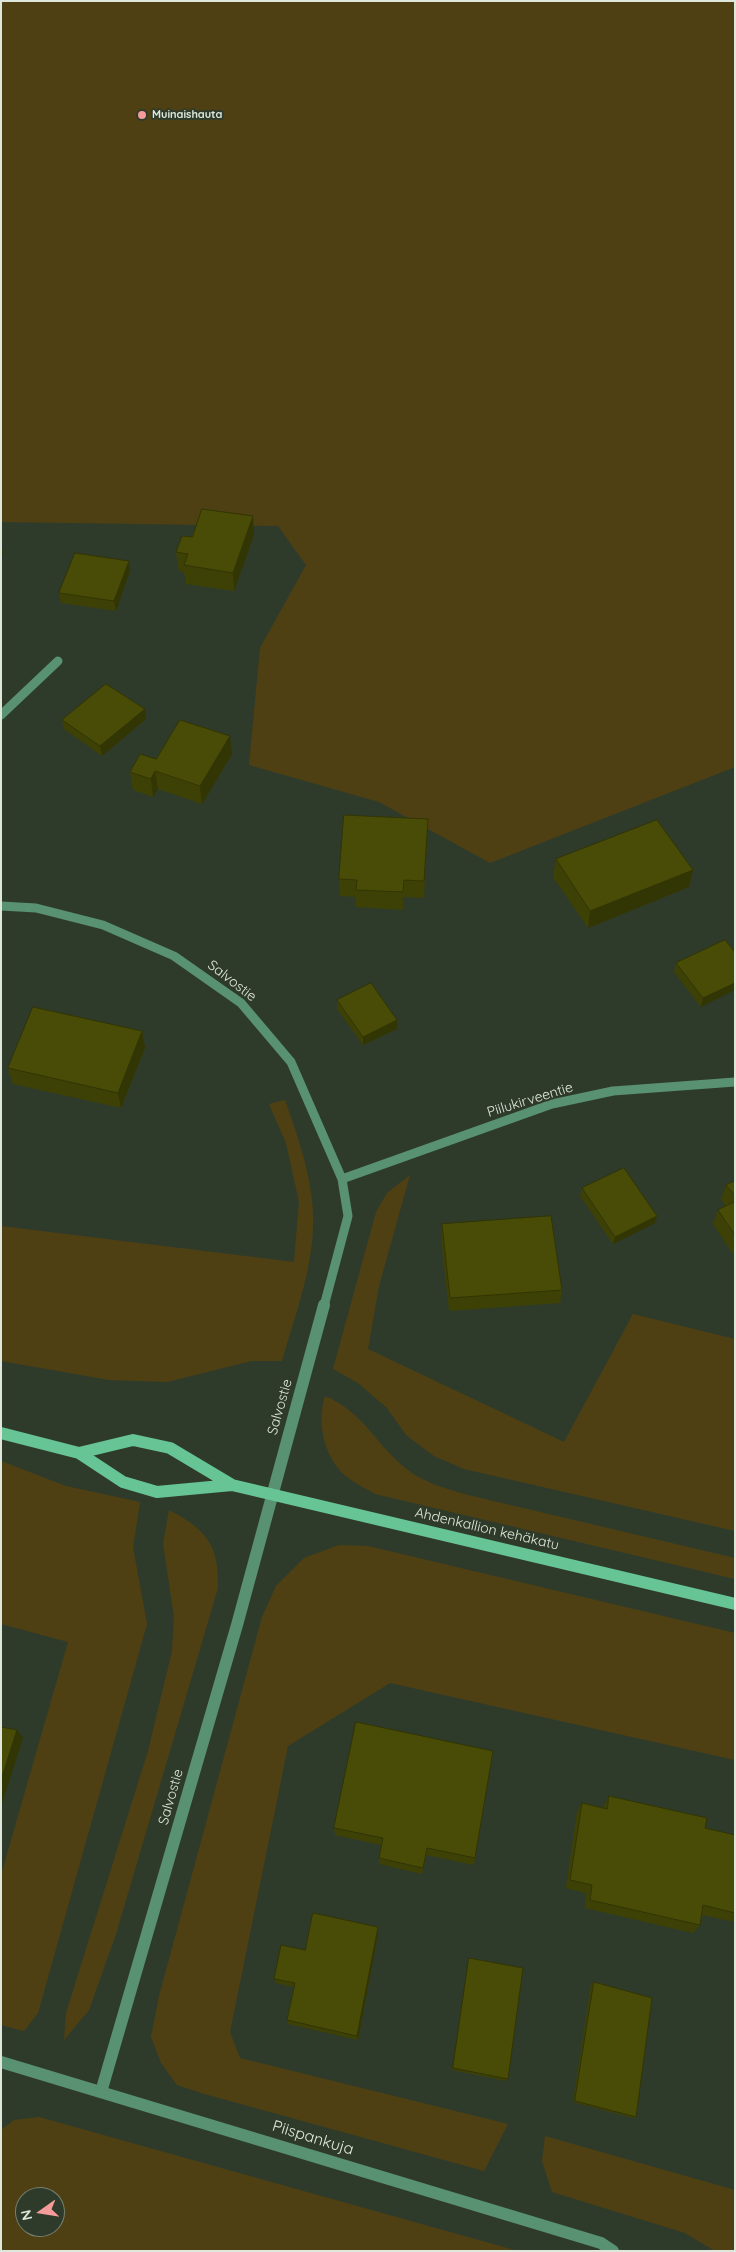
<!DOCTYPE html>
<meta charset="utf-8">
<style>
body{margin:0}
#map{position:relative;width:736px;height:2252px;overflow:hidden;background:#2f3b2a;font-family:Quicksand,sans-serif}
canvas{display:block}
.frame{position:absolute;inset:0;border:2px solid #dfe7dc;pointer-events:none}
.north{position:absolute;left:15px;top:2187px;width:50px;height:50px;box-sizing:border-box;background:#2f3b2a;border:1px solid #758071;border-radius:50%;rotate:257deg;font-size:14px;font-weight:700;line-height:20px;text-align:center;color:#dfe7dc}
.north::after{content:'';display:block;margin:auto;width:18px;height:22px;background:#f59b9a;clip-path:polygon(50% 0,100% 100%,50% 72%,0 100%)}
</style>
<div id="map">
<canvas width="736" height="2252"></canvas>
<div class="frame"></div>
<div class="north">N</div>
</div>
<script>
const ctx = document.querySelector('canvas').getContext('2d');
ctx.lineJoin = 'round';
function paint(path, color) {
  ctx.fillStyle = color;
  ctx.fill(path, 'evenodd');
}
function strokePath(path, color, width, dash) {
  ctx.strokeStyle = color;
  ctx.lineWidth = width;
  ctx.lineCap = dash ? 'butt' : 'round';
  ctx.setLineDash(dash || []);
  ctx.stroke(path);
}
function write(font, color, halo, rows, align = 'center') {
  ctx.font = font + ' Quicksand,sans-serif';
  ctx.lineWidth = 4;
  ctx.setLineDash([]);
  ctx.textBaseline = 'middle';
  ctx.strokeStyle = halo;
  ctx.fillStyle = color;
  for (const [text, x, y, turn = 0] of rows) {
    ctx.save();
    ctx.translate(x, y);
    ctx.rotate((+turn || 0) * Math.PI / 180);
    ctx.textAlign = isNaN(turn) ? turn : align;
    if (halo) ctx.strokeText(text, 0, 0);
    ctx.fillText(text, 0, 0);
    ctx.restore();
  }
}
paint(new Path2D(`
 M1,1H735V767L490,863L379,802L249,765L260,648L306,565L278,526L1,522Z
 M285,1100C301,1146 318,1193 312,1242C308,1282 293,1322 282,1361H251L167,1382L109,1380L1,1361V1226L294,1262L299,1202L286,1143L269,1104Z
 M410,1175L379,1286L368,1349L564,1442L633,1314L735,1339V1531L464,1469L434,1456L406,1435L387,1408L358,1383L333,1369L376,1212L387,1193Z
 M325,1396C365,1413 375,1445 408,1470C424,1483 448,1489 468,1495L735,1558V1579L375,1494C367,1489 358,1485 351,1480C325,1463 316,1424 325,1396Z
 M1,1461L66,1486L140,1502L133,1547L147,1624L38,2013L24,2031L1,2025V1875L68,1642L1,1624Z
 M169,1510C207,1530 219,1545 218,1588L116,1934L89,2010L64,2040L66,2013L148,1751L172,1651L174,1617L163,1544Z
 M339,1545L368,1546L735,1633V1760L390,1683L288,1746L230,2032L240,2058L508,2124L484,2171L201,2093L177,2085L161,2063L151,2037L159,1996L262,1617L276,1586L304,1558Z
 M39,2117L518,2251H1V2130L14,2120ZM25,2197H55V2227H25Z
 M545,2136L735,2190V2251H715L685,2233L552,2192L542,2161Z`), '#4f4013');
strokePath(new Path2D(`
 M1,715L58,661
 M1,906L36,908L103,925L174,956L241,1003L291,1062L342,1179L348,1216L324,1306
 M342,1179L552,1104L613,1091L735,1082`), '#599173', 9);
strokePath(new Path2D(`
 M1,2062L601,2243L613,2251
 M101,2092L237,1625L324,1305`), '#599173', 12);
strokePath(new Path2D(`
 M1,1433L79,1453L123,1482L157,1492L232,1485
 M79,1453L133,1440L170,1448L232,1485L735,1604`), '#67c495', 12);
paint(new Path2D(`
 M254,535L234,591L186,584L184,572L179,571L176,552L192,537Z
 M130,571L116,611L61,603L59,593Z
 M146,719L102,756L64,729L62,720Z
 M232,754L202,804L158,789L153,797L133,790L130,772L156,759Z
 M428,819L424,898L403,897V910L356,907V897L340,896L339,879Z
 M556,859L693,870L689,887L588,928L553,877Z
 M735,952L701,1007L674,972L676,963Z
 M337,1000L397,1029L363,1045L337,1009Z
 M142,1031L145,1048L121,1108L13,1084L8,1068Z
 M735,1181V1257L713,1224L718,1210L726,1206L721,1199L726,1185Z
 M582,1188L657,1216L655,1223L613,1244L580,1196Z
 M442,1224L562,1290L560,1303L449,1311L441,1238Z
 M609,1796L705,1828L735,1835V1922L702,1915L700,1925L693,1933L585,1908L586,1893L566,1888L577,1812L582,1803L603,1808Z
 M334,1828L475,1858L474,1865L426,1855L422,1874L379,1864V1858L381,1845L335,1835Z
 M378,1927V1933L358,2040L288,2024L287,2020L294,1987L276,1983L274,1979L305,1950Z
 M469,1958L508,2079L507,2081L452,2070Z
 M594,1982L636,2117L633,2118L573,2102L591,1985Z`), '#3e4105');
paint(new Path2D(`
 M253,516L254,535L234,591L233,573Z
 M1,543L3,553L1,556Z
 M129,561L130,571L116,611L114,601Z
 M145,709L146,719L102,756L100,746Z
 M230,736L232,754L202,804L200,786Z
 M155,771L158,789L153,797L151,779Z
 M693,870L689,887L588,928L590,911Z
 M735,983V990L701,1007L703,998Z
 M397,1020V1029L363,1045V1037Z
 M142,1031L145,1048L121,1108L118,1093Z
 M657,1216L655,1223L613,1244L615,1237Z
 M17,1730L23,1738L1,1807V1780Z
 M378,1927V1933L358,2040L357,2036Z`), '#323504');
const building = new Path2D(`
 M202,509L253,516L233,573L184,565L188,554L176,552L182,536L192,537Z
 M75,553L129,561L114,601L59,593Z
 M106,684L145,709L100,746L62,720Z
 M180,720L230,736L200,786L155,771L151,779L130,772L140,754L156,759Z
 M344,815L428,819L424,881L404,880L403,892L356,890L357,880L339,879Z
 M657,820L693,870L590,911L556,859Z
 M725,940L735,952V983L703,998L676,963Z
 M371,983L397,1020L363,1037L337,1000Z
 M33,1007L142,1031L118,1093L8,1068Z
 M624,1168L657,1216L615,1237L582,1188Z
 M735,1181V1196L726,1185Z
 M735,1202V1235L718,1210Z
 M551,1216L562,1290L450,1298L442,1224Z
 M356,1722L493,1751L475,1858L427,1848L423,1868L379,1858L383,1838L334,1828Z
 M1,1727L17,1730L1,1780Z
 M609,1796L707,1818L705,1828L735,1835V1913L703,1905L700,1925L590,1900L592,1885L570,1880L582,1803L607,1809Z
 M313,1913L378,1927L357,2036L287,2020L295,1983L274,1979L281,1945L305,1950Z
 M469,1958L523,1968L508,2079L453,2068Z
 M594,1982L652,1998L636,2117L575,2101Z`);
paint(building, '#484c06');
strokePath(building, '#323504', 1);
for (const [x, y, r, color] of [
 [142,115,5,"#f59b9a"]
]) {
  const dot = new Path2D();
  dot.arc(x, y, r, 0, 2 * Math.PI);
  ctx.fillStyle = color;
  ctx.fill(dot);
  strokePath(dot, '#2f3b2a', 2);
}
write('bold 11px', '#dfe7dc', '#2f3b2a', [
 ["Muinaishauta",152,115]
], 'left');
write('14px', '#dfe7dc', '#2f3b2a', [
 ["Salvostie",232,981,38],
 ["Piilukirveentie",530,1100,-17],
 ["Salvostie",280,1407,-74],
 ["Ahdenkallion kehäkatu",487,1529,13],
 ["Salvostie",171,1797,-74]
]);
write('16px', '#dfe7dc', '#2f3b2a', [
 ["Piispankuja",313,2138,17]
]);
</script>
